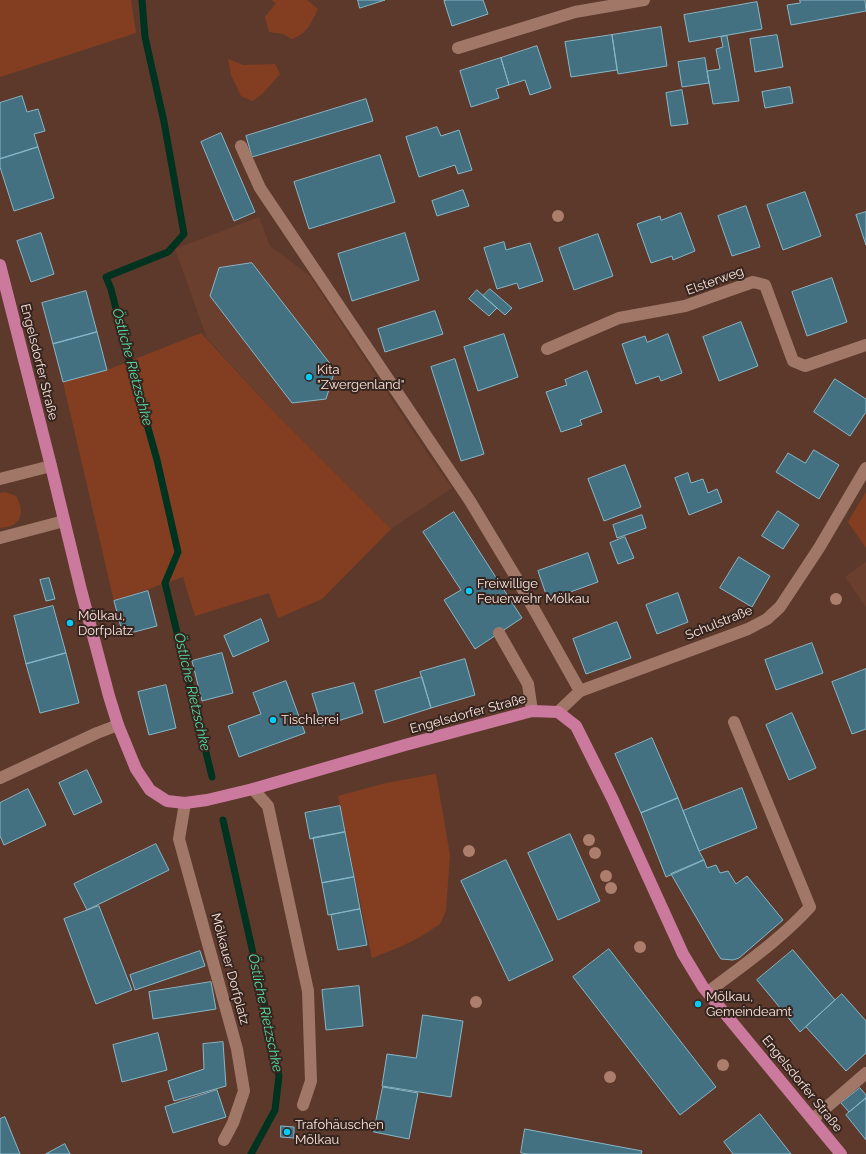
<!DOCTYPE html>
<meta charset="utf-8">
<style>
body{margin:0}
canvas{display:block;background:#5d392b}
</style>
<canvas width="866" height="1154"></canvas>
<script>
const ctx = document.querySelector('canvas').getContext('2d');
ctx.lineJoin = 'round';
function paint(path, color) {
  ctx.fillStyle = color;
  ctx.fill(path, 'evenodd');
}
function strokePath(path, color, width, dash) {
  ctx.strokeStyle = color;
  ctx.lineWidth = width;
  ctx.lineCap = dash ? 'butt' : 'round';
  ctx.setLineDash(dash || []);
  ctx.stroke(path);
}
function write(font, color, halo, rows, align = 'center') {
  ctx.font = font + ' Raleway,sans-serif';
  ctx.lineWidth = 4;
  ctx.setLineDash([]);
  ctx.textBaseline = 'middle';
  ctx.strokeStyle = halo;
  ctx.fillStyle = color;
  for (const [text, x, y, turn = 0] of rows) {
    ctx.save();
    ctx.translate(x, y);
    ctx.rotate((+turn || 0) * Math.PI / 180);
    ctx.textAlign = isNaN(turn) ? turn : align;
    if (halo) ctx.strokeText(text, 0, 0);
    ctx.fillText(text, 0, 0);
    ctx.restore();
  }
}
paint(new Path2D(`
 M259,217L270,246L310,276L428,454L452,488L391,529L277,415L207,338L175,249Z
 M866,562V607L845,577Z`), '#6a3f2e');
paint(new Path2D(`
 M0,0H131L136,33L0,77Z
 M271,0H307L318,9C311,23 308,33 292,39L283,34L269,32L265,17L276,3Z
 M228,59L243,65L275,64L280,74L264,92L253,101L241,96L231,75Z
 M201,333L277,415L391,529L322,599L278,618L269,593L195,616L183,577L114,601L63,382L107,370Z
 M5,492L16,496C21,505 25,518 13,525C9,527 4,527 0,528V493Z
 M866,492V548L848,522Z
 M436,774L450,855L446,910L440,924L420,937L400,947L372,958L338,796L386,783Z`), '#833e21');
strokePath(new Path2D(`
 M142,0L145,37L164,122L184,234L168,252L106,277L111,289L129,360L157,460L178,552L165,583L212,777
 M223,820L266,1011L279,1076L275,1110L251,1154`), '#003220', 7);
const building = new Path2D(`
 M358,0H385L360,8Z
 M448,0H483L488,14L452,26L444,1Z
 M800,0H865L866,11L791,25L787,5L800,3Z
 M757,2L762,29L689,42L684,15Z
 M661,27L667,66L618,74L612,35Z
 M612,35L617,70L571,77L565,42Z
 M777,35L783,67L755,72L750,39Z
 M727,36L739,101L713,104L707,71L720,69L716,49L723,47L721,37Z
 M537,46L551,88L530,95L525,80L509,85L501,58Z
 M501,58L509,85L496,89L499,98L471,107L460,71Z
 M705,58L709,83L682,87L678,62Z
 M790,87L793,103L765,108L762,92Z
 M682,90L688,124L671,126L666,93Z
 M22,96L27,112L38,109L45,131L34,134L38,147L0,159V103Z
 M366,99L373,121L252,157L246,136Z
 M437,127L441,136L459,130L472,170L458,174L455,165L419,177L406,137Z
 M221,133L255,212L234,221L201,142Z
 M38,147L54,198L14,211L0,167V159Z
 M380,155L395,202L309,229L294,182Z
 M463,190L469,206L437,216L432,201Z
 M805,192L821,236L783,250L767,205Z
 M746,206L760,247L732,256L718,216Z
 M866,212V245L856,215Z
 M681,213L695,251L673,260L672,256L651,263L637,224L660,216L661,220Z
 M41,233L54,274L31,282L17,241Z
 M405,233L419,280L352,301L338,254Z
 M598,234L613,276L574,290L559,248Z
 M504,242L506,250L530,243L543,281L519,289L517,283L497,289L484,248Z
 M252,263L335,370L326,399L292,403L210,296L219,268Z
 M832,278L847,322L807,336L792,292Z
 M490,289L512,308L505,315L483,296Z
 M477,290L497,308L489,316L469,299Z
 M86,291L97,332L53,344L42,303Z
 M435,311L443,334L385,352L378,329Z
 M741,322L758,366L719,381L703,337Z
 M97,332L107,370L63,382L53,344Z
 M504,334L518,377L478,391L464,347Z
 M668,334L682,373L661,381L659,376L636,384L622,344L645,336L647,342Z
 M455,359L484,454L461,461L431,367Z
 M587,371L602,412L580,420L582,425L561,432L546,392L567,385L565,380Z
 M835,379L866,399V412L850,436L814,412Z
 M814,450L839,465L819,499L776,472L788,453L805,463Z
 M625,465L641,507L604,521L588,479Z
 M688,473L691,483L703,479L708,493L717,489L722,502L689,515L675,478Z
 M778,511L799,525L783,549L762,536Z
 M454,512L522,618L475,649L444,600L461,590L423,532Z
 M642,515L646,528L617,538L613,525Z
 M625,537L634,558L618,564L610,543Z
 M588,553L598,582L548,600L538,571Z
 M739,557L770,576L752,607L720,588Z
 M49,578L55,599L46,601L40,580Z
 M148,591L157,626L123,635L114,601Z
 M678,593L688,622L657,634L646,605Z
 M53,606L66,653L26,664L14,616Z
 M261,619L269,641L233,657L224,636Z
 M617,622L631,658L586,674L573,639Z
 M812,643L823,673L776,690L765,660Z
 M66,653L79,703L40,713L26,664Z
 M222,653L233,693L202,701L192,661Z
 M465,659L475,695L431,708L420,672Z
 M866,669V729L852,734L832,682Z
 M422,677L431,708L384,723L375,691Z
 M286,681L305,733L239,757L228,726L261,714L253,693Z
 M354,683L363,713L322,726L312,694Z
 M166,685L176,728L149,735L138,692Z
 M792,713L816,768L789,780L766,725Z
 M652,738L678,798L641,813L615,754Z
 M87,770L102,802L74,815L59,783Z
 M742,788L757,828L699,851L683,811Z
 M28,789L46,825L4,845L0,836V803Z
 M678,798L699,851L704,860L666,877L641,813Z
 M340,806L345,832L310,839L305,813Z
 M345,832L354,877L322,883L313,838Z
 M570,834L600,901L558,920L528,853Z
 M156,844L169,870L87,910L74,884Z
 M506,860L553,960L509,981L461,881Z
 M704,860L707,868L716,865L720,873L728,871L736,884L747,876L783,920L739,958L733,960L721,959L717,953L671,874Z
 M354,877L360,909L328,915L322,883Z
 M99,906L132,990L96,1004L64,919Z
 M360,909L367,945L338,950L331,915Z
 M609,949L716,1087L680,1115L573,977Z
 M793,950L835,1000L800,1032L757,980Z
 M200,951L205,966L135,990L130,975Z
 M211,982L216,1009L153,1019L149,992Z
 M359,986L363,1026L326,1030L322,990Z
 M842,994L866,1021V1053L846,1071L806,1027Z
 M423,1015L463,1021L451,1097L382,1086L387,1054L416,1058Z
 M158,1033L167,1070L122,1082L113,1045Z
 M223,1042L226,1086L174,1101L168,1081L204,1069L203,1044Z
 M383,1087L418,1093L409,1139L374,1132Z
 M860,1088L866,1095V1098L849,1112L841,1103Z
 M217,1090L226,1117L173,1133L165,1107Z
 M866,1098V1140L846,1115Z
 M760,1114L791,1154H733L724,1142Z
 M5,1117L20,1154H0V1119Z
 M281,1126L294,1127V1138L281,1137Z
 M525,1129L642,1151L641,1154H528L521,1153Z
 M65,1144L70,1154H46Z`);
paint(building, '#437182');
strokePath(building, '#86b7c8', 1);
strokePath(new Path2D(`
 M458,48L575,12L644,0
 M241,146L260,188L470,501L517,579L580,691
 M547,349L619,318L685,306L753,282L765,285L793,361L805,366L866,345
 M0,479L51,466
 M0,538L64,521
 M499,633L528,684L532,711
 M558,712L580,691L748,629L767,619L780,607L819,548L866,468
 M0,778L97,733L118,725
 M253,789L268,806L308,991L311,1081L303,1105
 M185,803L179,839L237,1049L244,1091L233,1123L224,1140
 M708,992C743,965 780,940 810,907L734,722
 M813,1119L866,1073`), '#a17868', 12);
strokePath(new Path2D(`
 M0,265L51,466L81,590L109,696L118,725L136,769L150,790L167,801L185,803L207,800L253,789L405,745L532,711L558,712L576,726L613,800L683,954L703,987L841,1154`), '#cb7a9d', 12);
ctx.fillStyle = '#ad7e6b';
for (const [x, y] of [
 [558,216],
 [836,599],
 [589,840],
 [469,851],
 [595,853],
 [606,876],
 [611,888],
 [640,947],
 [476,1002],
 [723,1065],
 [610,1077]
]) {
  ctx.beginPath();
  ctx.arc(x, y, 6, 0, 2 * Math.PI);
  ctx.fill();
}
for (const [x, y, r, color] of [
 [309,377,4,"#05cbf9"],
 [469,591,4,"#05cbf9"],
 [70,623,4,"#05cbf9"],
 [273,720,4,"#05cbf9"],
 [698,1004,4,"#05cbf9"],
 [287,1132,4,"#05cbf9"]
]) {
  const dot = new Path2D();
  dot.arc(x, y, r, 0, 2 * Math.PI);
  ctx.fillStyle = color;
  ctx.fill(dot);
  strokePath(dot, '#36251f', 1.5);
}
write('13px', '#fbe4db', '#36251f', [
 ["Elsterweg",715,281,-20],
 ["Engelsdorfer Straße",39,362,76],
 ["Schulstraße",719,623,-22],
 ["Engelsdorfer Straße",468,714,-15],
 ["Mölkauer Dorfplatz",230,969,75],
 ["Engelsdorfer Straße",802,1084,51]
]);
write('13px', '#fbe4db', '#36251f', [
 ["Kita",317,370],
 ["\"Zwergenland\"",317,385],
 ["Freiwillige",477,584],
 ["Feuerwehr Mölkau",477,599],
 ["Mölkau,",78,616],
 ["Dorfplatz",78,631],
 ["Tischlerei",281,720],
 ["Mölkau,",706,997],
 ["Gemeindeamt",706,1012],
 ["Trafohäuschen",295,1125],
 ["Mölkau",295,1140]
], 'left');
write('italic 14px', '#55dea5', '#36251f', [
 ["Östliche Rietzschke",132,367,75],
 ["Östliche Rietzschke",192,692,77],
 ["Östliche Rietzschke",265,1013,78]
]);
</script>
